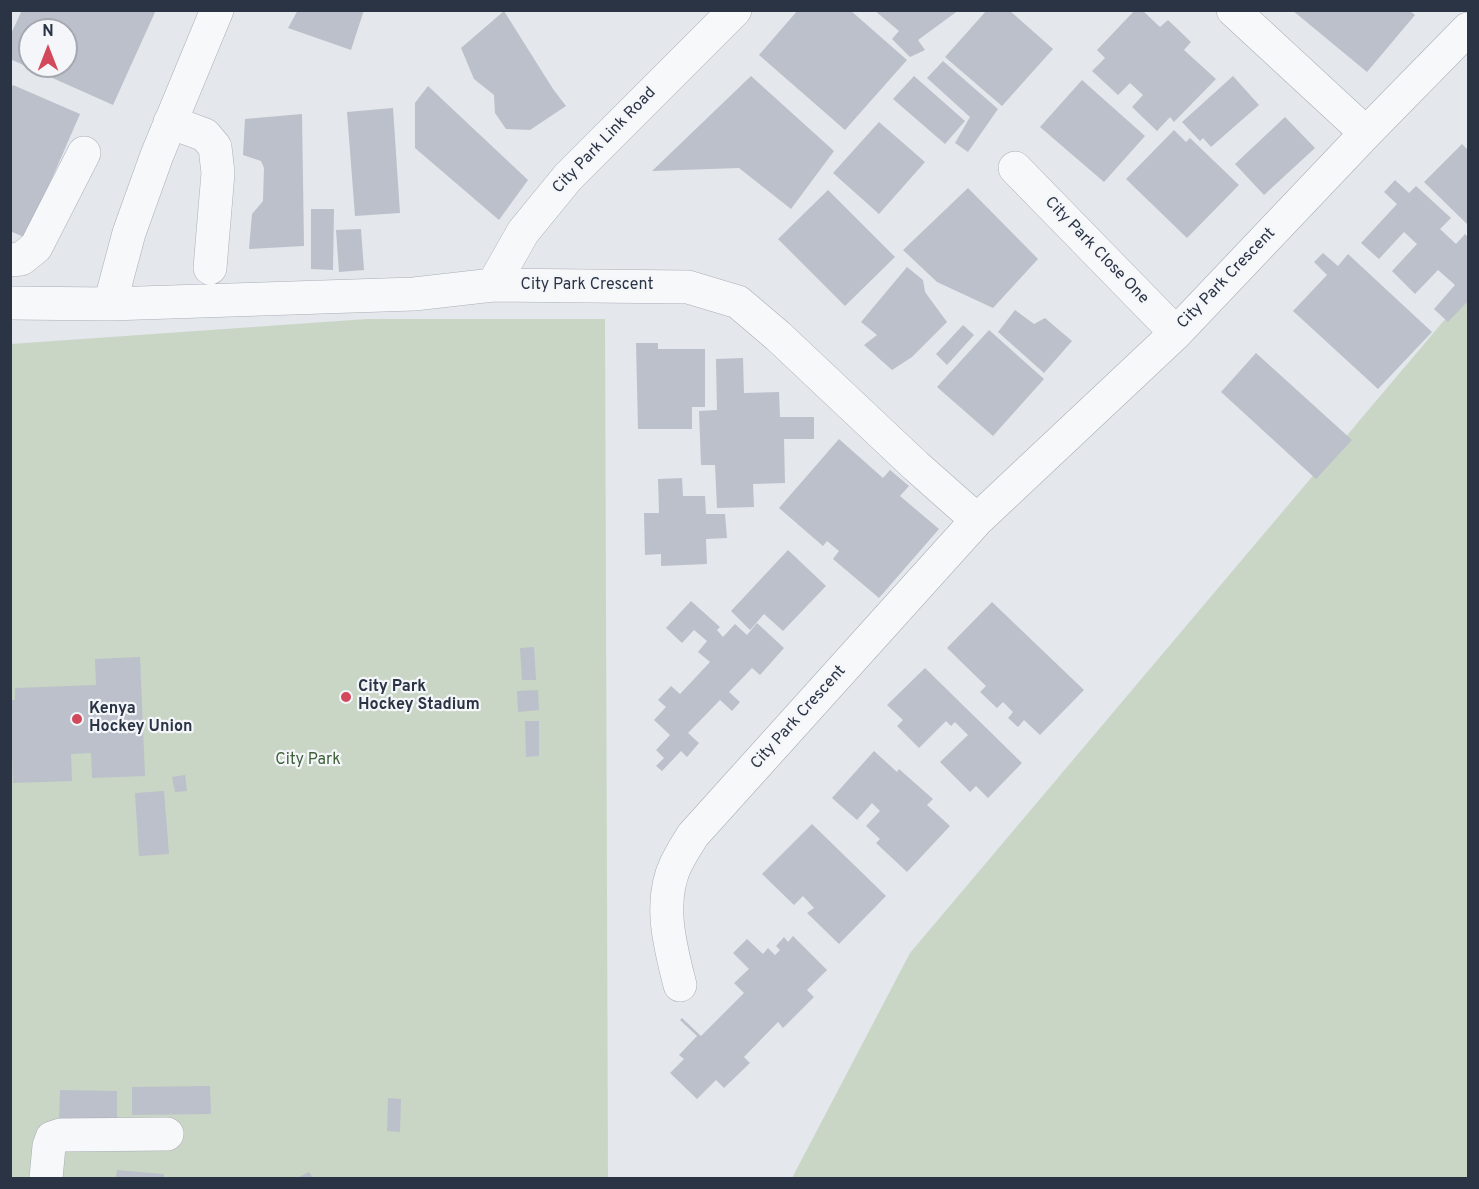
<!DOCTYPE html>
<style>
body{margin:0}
#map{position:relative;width:1479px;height:1189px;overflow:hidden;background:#e4e7ec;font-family:Overpass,sans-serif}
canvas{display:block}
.frame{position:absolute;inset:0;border:12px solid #2b3445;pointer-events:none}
.north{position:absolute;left:18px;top:18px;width:60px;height:60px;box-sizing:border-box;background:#f4f6f9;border:2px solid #a4a8b1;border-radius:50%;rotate:0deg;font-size:16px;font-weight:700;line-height:24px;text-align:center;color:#2b3445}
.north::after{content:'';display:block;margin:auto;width:21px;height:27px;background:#d1495b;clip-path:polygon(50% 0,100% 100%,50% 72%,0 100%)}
</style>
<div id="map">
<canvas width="1479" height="1189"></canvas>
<div class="frame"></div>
<div class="north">N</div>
</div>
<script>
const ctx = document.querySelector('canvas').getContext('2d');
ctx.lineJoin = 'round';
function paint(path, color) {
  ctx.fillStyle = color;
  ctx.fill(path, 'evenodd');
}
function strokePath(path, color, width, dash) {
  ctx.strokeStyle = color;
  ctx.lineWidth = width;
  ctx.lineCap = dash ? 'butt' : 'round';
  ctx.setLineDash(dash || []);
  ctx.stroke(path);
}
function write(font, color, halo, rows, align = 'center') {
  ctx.font = font + ' Overpass,sans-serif';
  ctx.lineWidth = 4.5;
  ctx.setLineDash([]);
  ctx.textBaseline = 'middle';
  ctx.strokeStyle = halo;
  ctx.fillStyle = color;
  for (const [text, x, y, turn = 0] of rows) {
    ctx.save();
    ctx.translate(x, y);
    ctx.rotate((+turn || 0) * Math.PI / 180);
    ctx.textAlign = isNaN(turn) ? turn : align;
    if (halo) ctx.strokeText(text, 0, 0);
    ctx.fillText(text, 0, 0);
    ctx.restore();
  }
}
paint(new Path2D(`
 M1468,292V1178H792L910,953Z
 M367,319H605L608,1178H11V344Z`), '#c9d6c5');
paint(new Path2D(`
 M22,10H156L113,105L10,59V36ZM30,30H66V66H30Z
 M298,10H364L351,50L288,28Z
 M798,10H850L907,60L845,130L759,55Z
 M874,10H959L918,40L925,50L910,57L892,39L899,31Z
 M987,10H1009L1053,49L1002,106L945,57Z
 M1135,10H1142L1160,27L1168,20L1191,42L1184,50L1216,79L1174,122L1170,117L1157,131L1132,107L1143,95L1130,83L1118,95L1092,71L1105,58L1097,50Z
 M1292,10H1409L1415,15L1367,72Z
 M504,11L553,89L566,106L530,130L506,129L495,113L494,95L474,79L461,48Z
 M943,61L998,109L968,152L955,143L970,117L927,78Z
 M751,76L834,151L791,209L739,168L652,171Z
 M914,76L965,121L945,144L893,99Z
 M1233,76L1259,105L1211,147L1203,138L1200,141L1182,122Z
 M1082,80L1145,136L1104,182L1040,127Z
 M13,85L80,114L26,238L10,231V90Z
 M428,86L528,180L499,220L415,148V103Z
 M393,108L400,213L355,216L347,112Z
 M302,114L304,246L249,249L252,214L263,201L264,168L261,161L243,155L245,119Z
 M1285,117L1315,148L1264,195L1235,164Z
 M879,122L925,162L879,214L833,173Z
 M1174,130L1186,142L1190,138L1239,185L1187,238L1126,179Z
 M1462,144L1468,150V225L1424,182Z
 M1395,180L1409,193L1416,186L1451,218L1440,229L1456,244L1465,234L1468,237V301L1448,322L1434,309L1455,285L1438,270L1415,294L1392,271L1417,244L1404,232L1379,259L1361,243L1397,204L1384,192Z
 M968,188L1038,259L993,308L937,282L903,250Z
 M828,190L895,257L845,306L778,239Z
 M311,209H334L333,270L311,269Z
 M361,229L364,270L339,272L336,230Z
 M1323,253L1338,266L1348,254L1432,332L1378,389L1293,311L1327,275L1314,262Z
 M907,267L923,280L925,292L947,322L912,357L892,370L864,345L877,335L861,322Z
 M1015,310L1034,324L1045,318L1072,341L1044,373L998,332Z
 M963,325L974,335L947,365L936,354Z
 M989,330L1044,379L993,436L937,387Z
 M636,343H658V349H705V407H692V429H638Z
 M1256,353L1352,440L1316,479L1221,392Z
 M743,358L744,393L779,392L780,417H814V439H784L785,483L753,484L754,507L717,508L715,465H701L699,411L717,410L716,359Z
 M839,439L883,478L890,470L909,486L900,496L939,529L879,598L833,559L839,551L827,541L823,546L779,508Z
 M682,478L683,496H705L706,514H725L727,538L706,539L707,564L661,566V554L645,555L644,513H659L658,479Z
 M788,550L826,586L783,631L764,614L750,630L731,611Z
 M691,601L720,627L717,630L723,637L735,624L747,635L757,623L784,648L760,675L752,668L729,692L740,702L732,711L720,700L688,733L699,743L687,757L681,751L662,771L656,766L664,758L656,750L670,735L654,720L666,707L658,700L671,686L680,694L710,662L698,652L707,641L694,630L682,643L666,628Z
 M992,602L1084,690L1040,735L1024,720L1018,727L1008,718L1013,712L1003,702L997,708L980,692L986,686L947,648Z
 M534,647L536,680H522L520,648Z
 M140,657L145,776L92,778L91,753L71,754L72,781L13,783L10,700H15V688L96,685L95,659Z
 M925,668L1022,763L988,798L976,786L970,792L940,762L968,735L955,722L951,726L946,721L919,748L897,726L903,720L887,705Z
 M538,690L539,710L518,712L517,691Z
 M525,721H539V756L526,757Z
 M874,751L897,772L899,769L933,799L927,805L950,826L907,872L876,843L880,839L866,826L880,811L872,803L857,820L832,798Z
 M185,775L187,791L175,792L172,777Z
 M164,791L169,854L139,856L135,793Z
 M812,824L886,896L839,944L807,913L814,908L803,896L794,905L762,874Z
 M793,936L827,970L807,990L814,997L783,1028L778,1022L744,1057L750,1063L724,1088L716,1080L697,1099L670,1073L684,1059L679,1055L697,1036L680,1020L682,1018L701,1036L744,993L734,983L749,969L733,953L747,939L763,954L768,948L775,955L780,950L776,946L784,937L788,942Z
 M210,1086L211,1114L132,1115V1087Z
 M60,1090L117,1091V1119L59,1118Z
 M388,1098L401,1099L400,1132L387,1131Z
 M117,1170L164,1174V1178H116Z
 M309,1172L313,1178H297Z`), '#bbc0ca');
const minor = new Path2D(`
 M1233,10L1366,133
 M170,122L205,135L215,147L218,173L210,268
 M1015,168L1176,333
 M10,260L21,259L36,247L84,153
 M493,285L523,232L568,177L735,10
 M10,303L110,304L414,294L493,285L688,287L738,302L778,336L916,466L977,520
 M110,304L129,233L157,155L217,10
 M680,985C670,946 658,902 676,864C681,854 687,844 693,835L977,520L1176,333L1366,133L1468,29
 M46,1178L49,1146L52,1138L61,1135L167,1134`);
strokePath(minor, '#a9aeb7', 34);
strokePath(minor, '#f7f8fa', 33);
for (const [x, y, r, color] of [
 [346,697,6,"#d1495b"],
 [77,719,6,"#d1495b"]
]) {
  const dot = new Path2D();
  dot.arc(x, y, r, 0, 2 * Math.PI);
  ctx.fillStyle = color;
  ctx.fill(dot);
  strokePath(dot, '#f4f6f9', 2);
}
write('16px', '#2b3445', '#f4f6f9', [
 ["City Park Link Road",605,141,-46],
 ["City Park Close One",1096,251,46],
 ["City Park Crescent",1227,279,-46],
 ["City Park Crescent",587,286],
 ["City Park Crescent",799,718,-48]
]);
write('bold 16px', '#2b3445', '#f4f6f9', [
 ["City Park",358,688],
 ["Hockey Stadium",358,706],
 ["Kenya",89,710],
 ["Hockey Union",89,728]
], 'left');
write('16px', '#3f6138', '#f4f6f9', [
 ["City Park",308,761]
]);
</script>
